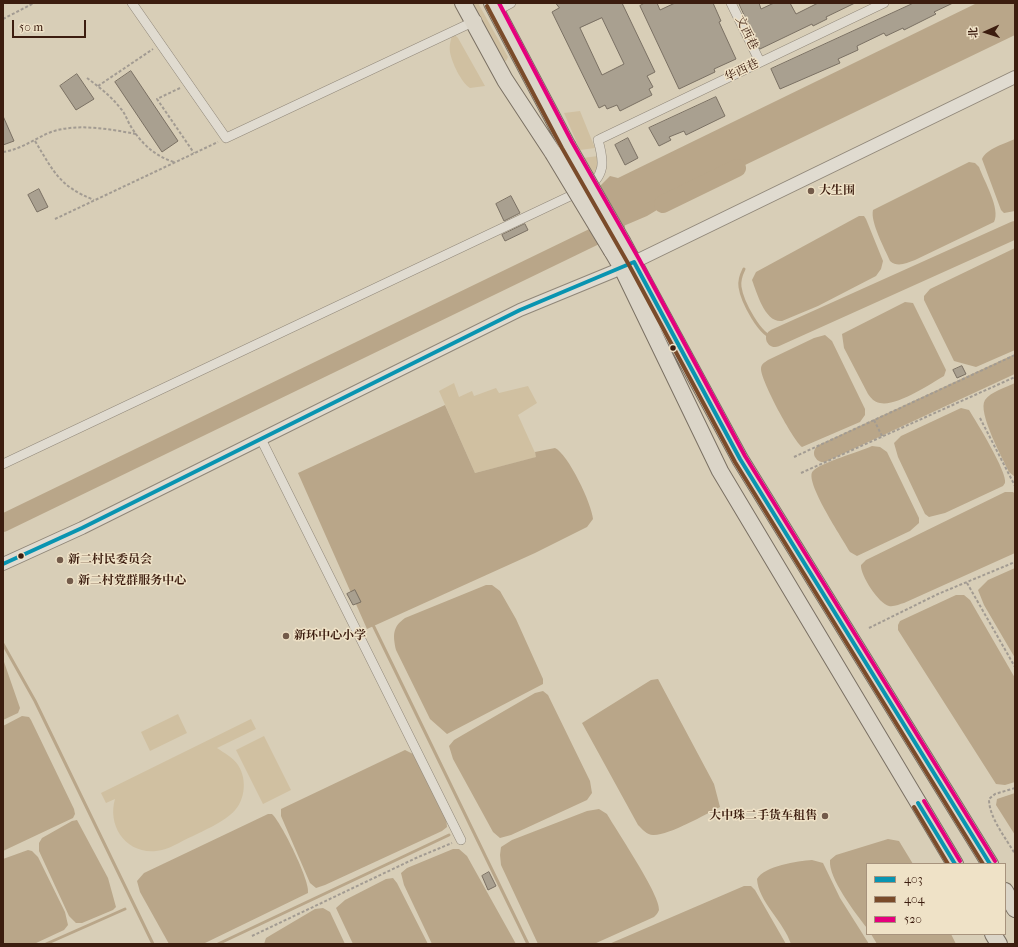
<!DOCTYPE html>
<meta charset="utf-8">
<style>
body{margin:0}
#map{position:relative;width:1018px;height:947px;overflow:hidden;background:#d8ceb7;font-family:"IM FELL French Canon","Noto Serif SC",serif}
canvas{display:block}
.frame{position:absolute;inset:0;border:4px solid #3c1d0f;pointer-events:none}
.legend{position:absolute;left:866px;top:863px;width:140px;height:72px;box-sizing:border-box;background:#efe2c7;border:1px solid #a7937d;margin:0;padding:5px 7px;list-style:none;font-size:12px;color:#3c1d0f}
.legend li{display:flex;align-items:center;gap:8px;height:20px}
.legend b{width:20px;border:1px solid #a7937d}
.north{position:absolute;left:966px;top:12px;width:40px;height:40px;-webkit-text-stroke:3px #efe2c7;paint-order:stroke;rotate:267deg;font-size:11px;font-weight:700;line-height:16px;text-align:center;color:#3c1d0f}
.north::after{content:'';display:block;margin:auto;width:14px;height:18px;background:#3c1d0f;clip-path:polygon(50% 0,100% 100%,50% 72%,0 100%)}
.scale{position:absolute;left:12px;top:20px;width:74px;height:18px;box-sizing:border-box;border:2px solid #3c1d0f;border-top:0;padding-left:5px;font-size:12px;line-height:14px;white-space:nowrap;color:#3c1d0f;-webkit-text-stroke:3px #efe2c7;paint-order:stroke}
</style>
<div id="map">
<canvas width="1018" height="947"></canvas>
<div class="frame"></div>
<ul class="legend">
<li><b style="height:5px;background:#0994b1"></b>403</li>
<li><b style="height:5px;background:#7a4b2a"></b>404</li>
<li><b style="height:5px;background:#e5007d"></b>520</li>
</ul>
<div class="north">北</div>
<div class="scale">50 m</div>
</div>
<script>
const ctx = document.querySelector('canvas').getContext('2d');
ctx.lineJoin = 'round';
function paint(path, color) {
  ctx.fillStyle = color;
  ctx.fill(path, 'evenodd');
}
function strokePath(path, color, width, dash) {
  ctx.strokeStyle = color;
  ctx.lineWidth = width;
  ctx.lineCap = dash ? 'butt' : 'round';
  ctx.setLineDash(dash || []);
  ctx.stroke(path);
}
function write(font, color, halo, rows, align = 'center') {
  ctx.font = font + ' "IM FELL French Canon","Noto Serif SC",serif';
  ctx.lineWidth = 3;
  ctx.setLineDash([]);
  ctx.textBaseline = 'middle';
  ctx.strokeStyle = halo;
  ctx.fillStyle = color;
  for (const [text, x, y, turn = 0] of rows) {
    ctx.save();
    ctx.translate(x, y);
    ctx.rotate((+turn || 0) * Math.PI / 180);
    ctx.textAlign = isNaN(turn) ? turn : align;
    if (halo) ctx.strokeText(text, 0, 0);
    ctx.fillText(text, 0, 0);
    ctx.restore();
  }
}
paint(new Path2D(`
 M469,3H478L508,57L506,61H504Z
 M453,33L458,38L485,86L470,88C461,82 452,63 450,52C449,45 451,39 453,33Z
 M580,111L595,148L580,150L564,113Z
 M598,156L599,162L595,178L583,158Z
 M454,383L459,397L472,391L474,396L496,388L499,393L528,386L537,403L518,415L537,457L475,473L439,391Z
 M178,714L187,733L150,751L141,732Z
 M251,719L256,729L217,748C224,753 233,757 238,765C248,780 245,804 230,815C219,824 205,830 193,836C181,841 169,850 156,851C126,854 107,826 115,799L106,803L101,793Z
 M264,736L291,790L263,804L236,750Z`), '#d0c0a1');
paint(new Path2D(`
 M977,3H1015V35L716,179L710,178L647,216L614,230L593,193L610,176L618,178Z
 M1015,139V211L1004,213L1001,210L982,159C986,149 1006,143 1015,139Z
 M969,162L975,163L979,167C984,181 1001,209 994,222L915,260C906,263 898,268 890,261C885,249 870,222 873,210Z
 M859,216H864L866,219L883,261L881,269L876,276L818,306L782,321C765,323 757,293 752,280L756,272Z
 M1015,248V350L976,367L954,361L924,300V296L930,289Z
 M905,302L913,303L915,307L946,370L944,376C930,384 896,407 880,403C874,402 871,398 868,394L844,348L842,334Z
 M825,335L832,341L865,409V415L860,422L802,447C793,440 761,381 761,369C761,364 764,363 768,360L814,338Z
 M1015,383V477L1009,472C1003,459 977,412 985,400C990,392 1007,387 1015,383Z
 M445,405L475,473L536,457L535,452L555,448C568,454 592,504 593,519L587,527L535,553L367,629L298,473Z
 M961,408L969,410C976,421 1008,473 1005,483L1003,486L945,513L929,517L925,514L898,457L894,443L901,436Z
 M872,446L880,447L887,452L919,518V523L910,531L857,556L850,552C844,541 803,480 813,471C822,462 859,452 872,446Z
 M1005,492H1013L1015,494V553L904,603C900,604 894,607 889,606C879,604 860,575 861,565L866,560Z
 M1015,568V658L984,605L978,590L988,580Z
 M486,585H492L500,591L516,619L543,679V684L447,734L430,719L396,650C393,636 392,627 405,618Z
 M956,595H964L970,600L1015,678V782L1005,785L996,784L898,630V625L900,621Z
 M3,659L20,708L18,713L3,720Z
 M658,679L714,784L720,807C706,814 668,836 653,835C647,835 642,829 638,825L582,723L651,680Z
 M543,691L548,695L590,781L592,793L587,800L511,835L500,838L493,832L453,759L449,746L454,740L535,693Z
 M22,716L29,717L31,720L74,809L75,814L73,818L3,851V726Z
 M405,750L413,754L446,817L447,827L442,831L325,885L316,888L310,883L281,816V809Z
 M1015,793V835L996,805L997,799Z
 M599,809L607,814C616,830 661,896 659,910C658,913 656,915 654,917L594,944H538L501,865L500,855L501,847L512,840L587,811Z
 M268,814H272C281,822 311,882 308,893L203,944H169L140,892L137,881L144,873Z
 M77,820L108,878L116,907L113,910L82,923H76L69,916L39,851V843L42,838L72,821Z
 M888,839L899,841L913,864H867V928C856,914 828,878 830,860L836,855Z
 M453,849H459L467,856L516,944H432L404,885L401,873L407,868Z
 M28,850L32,851L38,857L65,912L68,925L64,930L34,944H3V859Z
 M812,860L823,863L840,898L869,944H791C784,922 758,901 757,879C764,866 798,861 812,860Z
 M393,878L397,883L428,944H353L336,908L345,900L386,879Z
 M744,886H751L755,890L786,944H609Z
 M323,908L330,912L345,944H264L266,938L271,935L315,909Z
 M871,934H951L956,944H877Z`), '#b9a689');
strokePath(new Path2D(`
 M744,269C741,275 739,281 740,287C742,301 760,337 775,338
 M373,625L528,944
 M3,644L35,701L153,944
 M46,944L125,909
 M218,944L449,835`), '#b9a689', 3);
strokePath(new Path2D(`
 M663,204L737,168
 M775,338L1015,230
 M823,453L1015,364
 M3,523L616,226`), '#b9a689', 18);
const building = new Path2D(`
 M556,3H622L655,72L647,76L653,87L649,89L652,95L620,111L617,105L607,109L605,105L599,108L552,12L559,8ZM602,18L624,64L602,75L580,28Z
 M645,3H657L660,10L675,3H713L721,21L719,22L736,59L714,69L715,72L679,89L640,6Z
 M739,3H759L761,9L774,3H790L796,14L818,3H855L826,17L827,19L813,26L812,24L760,49Z
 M914,3H953L934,12L936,14L904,30L903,28L886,36L884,33L857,46L858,50L838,59L840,63L780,89L771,69Z
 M131,71L178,141L162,152L115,82Z
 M77,74L94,99L76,110L60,86Z
 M716,97L725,116L686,135L684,131L669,137L671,140L659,146L649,128Z
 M3,116L14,141L3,145Z
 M628,138L638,158L625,165L615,145Z
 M39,189L48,207L37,212L28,195Z
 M511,196L520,213L504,221L496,204Z
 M525,224L528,230L505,241L502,235Z
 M962,366L966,374L957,378L953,370Z
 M355,590L361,602L353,605L347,594Z
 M489,872L496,886L488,890L482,876Z`);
paint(building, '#a9a090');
strokePath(building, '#7a7063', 1);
const minor = new Path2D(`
 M132,3L226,138L477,20
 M731,3L760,62
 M496,11L511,3
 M600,139L884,3
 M261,439L461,840
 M3,464L585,189C606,176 604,161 598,140`);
const tertiary = new Path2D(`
 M3,564L82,528L520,310L622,268L1015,77`);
const trunk = new Path2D(`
 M463,3L505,80L553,153
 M492,3L567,145
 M623,243L740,459L990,864
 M612,251L622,268L720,471L955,864
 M1005,891L1015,909
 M993,934L999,944`);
strokePath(minor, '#908779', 10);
strokePath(tertiary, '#908779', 14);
strokePath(trunk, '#7a7063', 18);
strokePath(new Path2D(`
 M3,19L34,3
 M87,78C99,87 111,96 121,109C125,113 127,120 130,125C140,142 154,156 174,162
 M98,86L153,49
 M180,88L157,99L194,153
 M35,141C54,172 59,186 94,200
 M3,152C22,149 34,139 51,132C77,123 109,129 136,134
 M55,219L218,142
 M980,418L1015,486
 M874,420L883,438
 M794,457L1015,355
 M801,473L1015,377
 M967,583L1015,667
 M869,628L938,594L1015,562
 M1015,788L995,794L989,799C989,818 1006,838 1015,854
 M252,936L416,858L452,843`), '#a29b92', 2, [3, 2]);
strokePath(minor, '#e0dbd0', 9);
strokePath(tertiary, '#e0dbd0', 12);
strokePath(trunk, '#dbd5c8', 16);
const trunkBridge = new Path2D(`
 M567,145L623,243
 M553,153L612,251`);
strokePath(trunkBridge, '#7a7063', 18, []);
strokePath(trunkBridge, '#dbd5c8', 16);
strokePath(new Path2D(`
 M3,564L82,528L520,310L634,262L740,459L990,864
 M918,803L955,864`), '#0994b1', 4);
strokePath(new Path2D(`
 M487,6L562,148L629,265L735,462L983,864
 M914,807L948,864`), '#7a4b2a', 4);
strokePath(new Path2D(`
 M499,3L572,142L639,259L745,456L995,861
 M924,801L960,861`), '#e5007d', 4);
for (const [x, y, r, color] of [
 [811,191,4,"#735b4a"],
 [673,348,3.5,"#3c1d0f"],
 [21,556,3.5,"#3c1d0f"],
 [60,560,4,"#735b4a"],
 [70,581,4,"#735b4a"],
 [286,636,4,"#735b4a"],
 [825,816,4,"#735b4a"]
]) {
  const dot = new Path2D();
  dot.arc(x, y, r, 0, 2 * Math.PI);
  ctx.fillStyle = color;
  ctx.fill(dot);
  strokePath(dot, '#efe2c7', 1.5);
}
write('12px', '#3c1d0f', '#efe2c7', [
 ["文西巷",746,33,64],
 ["华西巷",742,71,-26]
]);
write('bold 12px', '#3c1d0f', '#efe2c7', [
 ["大生围",819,191],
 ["新二村民委员会",68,560],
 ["新二村党群服务中心",78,581],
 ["新环中心小学",294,636],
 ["大中珠二手货车租售",817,816,"right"]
], 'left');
</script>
